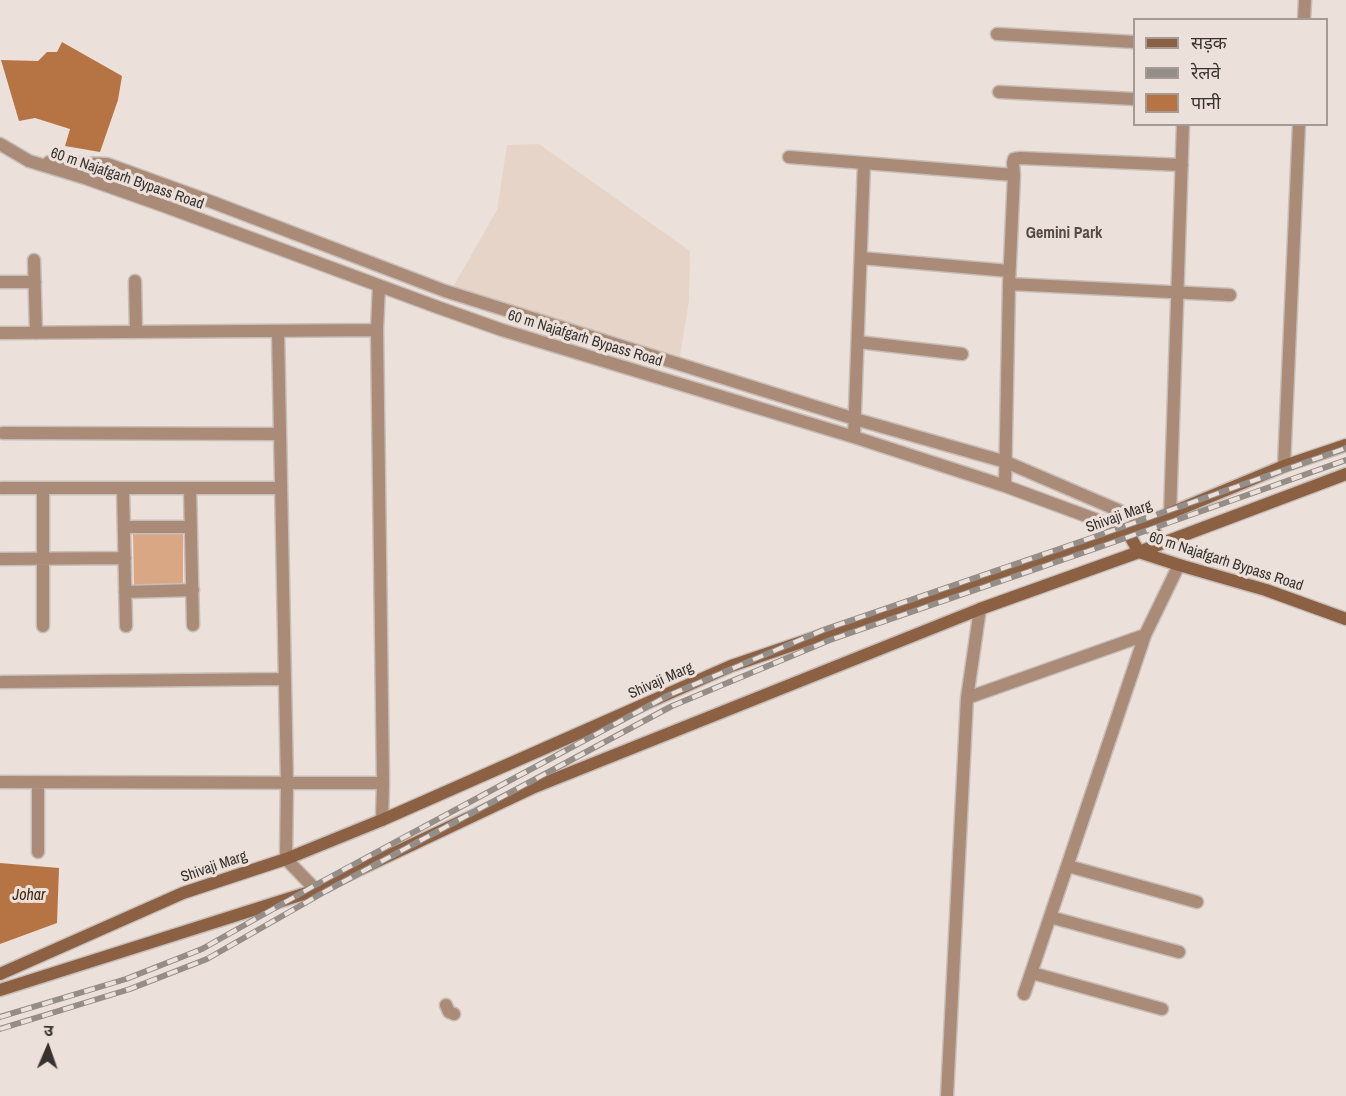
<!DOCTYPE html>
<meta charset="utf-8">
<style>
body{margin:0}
#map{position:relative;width:1346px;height:1096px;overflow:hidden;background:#ece1da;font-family:"Archivo Narrow","Noto Sans Devanagari",sans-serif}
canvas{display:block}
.legend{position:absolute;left:1133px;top:18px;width:195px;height:108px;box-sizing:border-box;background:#ece1da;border:2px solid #a49b96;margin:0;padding:8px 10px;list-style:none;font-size:18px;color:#373230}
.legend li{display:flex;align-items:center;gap:12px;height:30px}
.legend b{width:30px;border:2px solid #a49b96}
.north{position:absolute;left:18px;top:1018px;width:60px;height:60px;-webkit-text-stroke:4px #ece1da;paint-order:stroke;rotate:2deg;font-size:16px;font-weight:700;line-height:24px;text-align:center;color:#373230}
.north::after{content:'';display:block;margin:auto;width:21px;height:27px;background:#373230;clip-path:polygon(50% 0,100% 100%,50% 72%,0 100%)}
</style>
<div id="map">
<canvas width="1346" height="1096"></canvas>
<ul class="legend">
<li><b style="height:8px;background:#8c6143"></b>सड़क</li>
<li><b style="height:8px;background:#958d88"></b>रेलवे</li>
<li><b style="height:16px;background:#b67445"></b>पानी</li>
</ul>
<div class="north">उ</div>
</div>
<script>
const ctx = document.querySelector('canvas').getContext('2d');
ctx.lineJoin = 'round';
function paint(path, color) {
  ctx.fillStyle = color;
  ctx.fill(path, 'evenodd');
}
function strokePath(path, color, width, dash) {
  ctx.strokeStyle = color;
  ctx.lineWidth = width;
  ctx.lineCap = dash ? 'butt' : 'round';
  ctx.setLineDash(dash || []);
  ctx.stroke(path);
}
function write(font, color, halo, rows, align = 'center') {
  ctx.font = font + ' "Archivo Narrow",sans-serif';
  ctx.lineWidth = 6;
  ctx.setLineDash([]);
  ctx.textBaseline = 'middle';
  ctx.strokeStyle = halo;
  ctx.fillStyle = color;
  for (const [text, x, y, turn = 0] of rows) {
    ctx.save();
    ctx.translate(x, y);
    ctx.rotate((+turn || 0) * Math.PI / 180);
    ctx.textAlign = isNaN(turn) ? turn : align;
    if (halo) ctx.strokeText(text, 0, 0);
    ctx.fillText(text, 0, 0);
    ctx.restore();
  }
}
paint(new Path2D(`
 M539,144L690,251L689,301L680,356L453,287L497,210L507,145Z`), '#e6d4c9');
paint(new Path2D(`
 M133,533H183V586L134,587Z`), '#daa784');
paint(new Path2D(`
 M62,42L122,76L118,100L100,152L65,146L70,129L35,118L19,121L1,60L38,61L47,52H57Z
 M0,863L59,868L57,923L0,944Z`), '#b67445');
const street = new Path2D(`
 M1304,20L1305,0
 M997,34L1134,42
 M999,92L1134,99
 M0,144L29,161L85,178L164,206L437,307L502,330L854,437L1005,486L1127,531
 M789,157L1014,175
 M49,162L107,164L212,202L445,291L855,419L1006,462L1148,523
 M861,258L1009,271
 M34,260L36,333
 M135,281L136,332
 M0,282H35
 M1009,284L1230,295
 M379,286L377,330L383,783L382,820
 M278,331L287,783L286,859L316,890
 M0,333L377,330
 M858,342L962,354
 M3,433L280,434
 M854,437L864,163
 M1284,466L1299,124
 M1005,486L1009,284L1014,175L1013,163L1014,159L1020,158L1182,165
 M2,488H281
 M43,488V626
 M190,488L193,625
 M123,489L126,626
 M1170,514L1183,124
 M124,527H191
 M0,559L125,558
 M125,592L193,590
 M2,682L284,679
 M967,698L1145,635
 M0,782L383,783
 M38,852V782
 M1068,866L1197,902
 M1050,917L1179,952
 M1032,973L1162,1009
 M1024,994L1145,635L1179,565
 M446,1005L449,1012L454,1014
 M947,1096L967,698L980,609`);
const secondary = new Path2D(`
 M1148,523L1162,543
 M1127,531L1139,552L1179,565L1266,590L1346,619
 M0,974L183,893L286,859L382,820L731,666L1127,531L1284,466L1346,445
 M0,990L316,890L532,788L980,609L1139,552L1346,474`);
strokePath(street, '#c8beb8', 15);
strokePath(secondary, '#c8beb8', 15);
strokePath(street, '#aa8b77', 12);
strokePath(secondary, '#8c6143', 12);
const rail = new Path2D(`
 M0,1017L126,979L202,949L321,882L667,696L826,629L1094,537L1346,448
 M0,1029L130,989L207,959L326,891L672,706L830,640L1097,548L1346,460`);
strokePath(rail, '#958d88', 6);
strokePath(rail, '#ece1da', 4, [11]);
write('15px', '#373230', '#ece1da', [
 ["60 m Najafgarh Bypass Road",127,179,19],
 ["60 m Najafgarh Bypass Road",585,339,17],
 ["Shivaji Marg",1119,517,-20],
 ["60 m Najafgarh Bypass Road",1226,562,18],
 ["Shivaji Marg",661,681,-24],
 ["Shivaji Marg",214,867,-19]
]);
write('bold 16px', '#534b45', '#ece1da', [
 ["Gemini Park",1064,234]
]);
write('italic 16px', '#40240f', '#ece1da', [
 ["Johar",29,896]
]);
</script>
